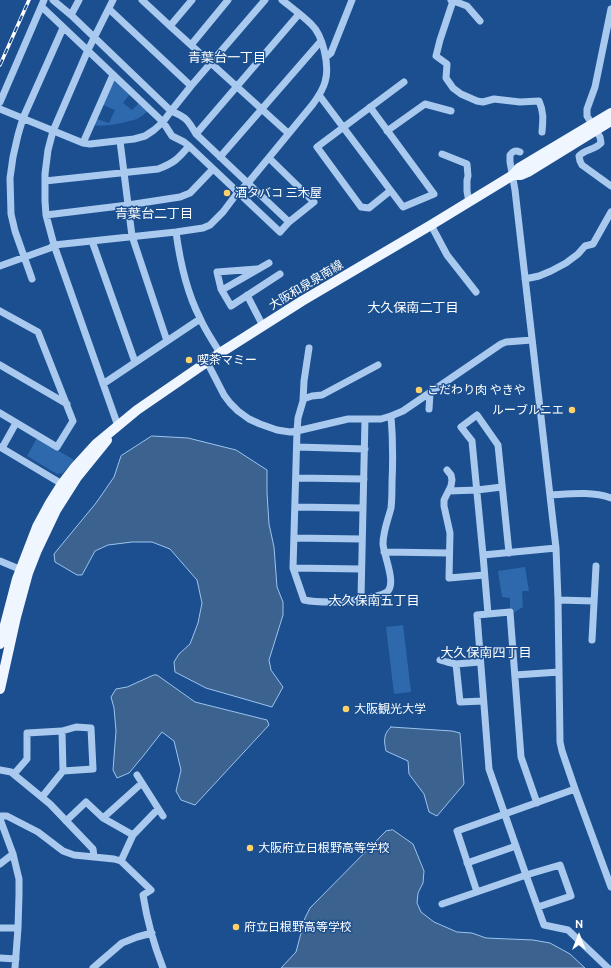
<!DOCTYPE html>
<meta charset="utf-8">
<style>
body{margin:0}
#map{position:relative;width:611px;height:968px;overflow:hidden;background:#1b4f8f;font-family:Ubuntu,sans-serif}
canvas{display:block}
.north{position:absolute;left:559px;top:916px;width:40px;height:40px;-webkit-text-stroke:3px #1b4f8f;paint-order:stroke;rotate:0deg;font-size:11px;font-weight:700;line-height:16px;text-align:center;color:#fff}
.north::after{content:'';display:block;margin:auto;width:14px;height:18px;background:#fff;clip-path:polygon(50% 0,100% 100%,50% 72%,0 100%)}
</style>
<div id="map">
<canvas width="611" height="968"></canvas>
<div class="north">N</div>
</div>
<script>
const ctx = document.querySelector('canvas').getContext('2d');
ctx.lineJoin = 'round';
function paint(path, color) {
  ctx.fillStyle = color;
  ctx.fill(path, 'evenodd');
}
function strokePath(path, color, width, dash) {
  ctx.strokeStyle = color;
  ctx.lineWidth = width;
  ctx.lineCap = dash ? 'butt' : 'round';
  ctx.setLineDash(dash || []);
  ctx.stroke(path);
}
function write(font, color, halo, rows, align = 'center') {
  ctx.font = font + ' Ubuntu,"Noto Sans JP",sans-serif';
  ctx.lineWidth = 3;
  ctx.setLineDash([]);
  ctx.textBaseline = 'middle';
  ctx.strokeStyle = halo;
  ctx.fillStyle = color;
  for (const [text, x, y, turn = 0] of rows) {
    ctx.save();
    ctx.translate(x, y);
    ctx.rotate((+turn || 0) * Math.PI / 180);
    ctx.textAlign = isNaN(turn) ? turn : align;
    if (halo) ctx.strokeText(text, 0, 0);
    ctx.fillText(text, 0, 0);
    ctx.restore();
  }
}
paint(new Path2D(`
 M115,80L130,94L123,103L132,110L139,103L148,111C144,114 141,117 137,119C127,122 103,128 94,125L97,119L109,123L115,110L103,105L113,81Z
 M37,438L74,460L63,473L57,474L27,456Z
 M525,567L529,591H522L523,607L510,615V598L502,597L498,571Z
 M403,625L411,692L394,694L386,627Z`), '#2e69ad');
const water = new Path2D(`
 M152,436L188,438L236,450L267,470V493L269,524L274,547L277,587L283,602V615L269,660L271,670L283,687L272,707L206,688L175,672L174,662L179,654L190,644L198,623L202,603L197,580L170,549L152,542H132L108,545L95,551L82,575H77L55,562L54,554L96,503L114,477L121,456Z
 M154,675H157L195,702L267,720L269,725L195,805L181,800L176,791L181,770L174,741L162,732L144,755L129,773L117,778L113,770L116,731L114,708L111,697L116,689L127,687Z
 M391,727L452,731L460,733L464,784L437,816L429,812L424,794L409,774L408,761L386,751C384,741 383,734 391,727Z
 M393,830L413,844L424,871L423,883L418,893L417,903L421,912L434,922L457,932L472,933L486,938L533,940L550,943L570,954L585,968H281L296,952L305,918L310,908L386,831Z`);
paint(water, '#3c6290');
strokePath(water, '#9cc4f0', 1);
strokePath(new Path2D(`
 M53,0L71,15L171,111C186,117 188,120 196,134L289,222
 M113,0L88,50L53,131L48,150L45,174V201L46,215L54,245L118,426
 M142,0L170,26L288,133
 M451,0L467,6L480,21
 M453,1L440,40L436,56L447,64L446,78L453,88L461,94L477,101L483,102L494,99L520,102L539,101C544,112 543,120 542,132
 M42,7L163,122L172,136L184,142L189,146L280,232L289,222L314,202L269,158
 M109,9L191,86
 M611,9L595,87L587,109V116L600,137L601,143C595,150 585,149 579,156L580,161L582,165L611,186
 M71,15L79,0
 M170,26L192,0
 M191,45L228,0
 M326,57L331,53L352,0
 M319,95L403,207L434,194L370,107
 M0,102L44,0
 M0,109L83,143L90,144L134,139L145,136L154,130L163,122L171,111L191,86L265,0
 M387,131L425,104L451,111
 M196,134L299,14
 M120,141L132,236L167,341
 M83,143L113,75
 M520,152C515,150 513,151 510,155V162L515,190L556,548L558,600L560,742L562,751L575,789L611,887
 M442,154L467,164L468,176L467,180V191L469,202
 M220,157L321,41
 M45,181L158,169C174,163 178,159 189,146
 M390,191L369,208L361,207L317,147L404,82
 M46,215L128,205L180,197L190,193L213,169
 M431,225L447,255L476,292
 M176,232C180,262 186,291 200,318C205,330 213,341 220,353
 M92,241L135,362
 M0,266L50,248L54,245L176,232L203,228L210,225L223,212L238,192L248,183L313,104C318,97 323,90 325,82C330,66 323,35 311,24C302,15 292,8 282,0
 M257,269L217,272L221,289L231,306L280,274
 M32,279L15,231L11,214L10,178L13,157L18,135L23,118L63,28
 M525,279L539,276L551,271L566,263L578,254L585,246L593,244L611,212
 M222,290L269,263
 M247,295L263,326
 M0,311L38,332L73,421L57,447L0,413
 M309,348L304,381L303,401L298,418L297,431L293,568L304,600C313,602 322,602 331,602C340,603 383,597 388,591C396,582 384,556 383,544C383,531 388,520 391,508C392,500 392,491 392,483C393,461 393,439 391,416
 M207,362L224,395L230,403L238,411L249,419L260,424L277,430L290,432L297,431L348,419H381L391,416L403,411L501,344L506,342L532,340
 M0,365L67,404
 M103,384L200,319
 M303,399L312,396L322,395L378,365
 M429,409L430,393
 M0,447L62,484
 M297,447L365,449
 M2,448L16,423
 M447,470L451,475L452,480L451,486L444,500V506L450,533L449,578L484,575
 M296,478L364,479
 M449,491L477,490L502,487
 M550,495C569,494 592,491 611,498
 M295,507L363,508
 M294,538L362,539
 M384,552L449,553
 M483,555L556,548
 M0,561L24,571
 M293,568L361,569
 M361,598L365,419
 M558,600L594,601
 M488,614L483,555L472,441L461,427L477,415L498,445L509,553
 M592,640L596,566
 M440,660L447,662L456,664
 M480,662L456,664L460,702L483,701
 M515,675L559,672
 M0,770L11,772L50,804L93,849L94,857
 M14,774L27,759V733L62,731L63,771
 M137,775L163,816
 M42,797L63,771L93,769L91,728L76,727L62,731
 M0,816H7L38,832L63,851L74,855L114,859L121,861L151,890L143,895C147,920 154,945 163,968
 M103,818L142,783
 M0,819L13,854L19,879V895L18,928L15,968
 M66,821L86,802L103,818L133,835
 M121,861L133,835L158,809
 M467,863L516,846
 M0,864L13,854
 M477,892L457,831L575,789
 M442,904L526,875L489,769L477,615L510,612L521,757L537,803
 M538,907L571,896L560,865L526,875L544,925L568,930L608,968
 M0,928H18
 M0,958L16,959
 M93,968L122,943L137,937L152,933`), '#a9c9ee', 7);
strokePath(new Path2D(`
 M513,175H521L528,172L611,121
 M0,644L17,579L37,527L50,503L62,484L75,467L96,444L137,410L220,353L302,301L431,225L513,175L519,168L611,113
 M0,689L16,617L28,573L37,550L56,510L77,477L107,440`), '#f0f6ff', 10);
const rail = new Path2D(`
 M0,65L29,0`);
strokePath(rail, '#fff', 3.5);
strokePath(rail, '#1b4f8f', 2, [6]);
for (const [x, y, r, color] of [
 [227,193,4,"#ffd166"],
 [189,360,4,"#ffd166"],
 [419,390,4,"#ffd166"],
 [572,410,4,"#ffd166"],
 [346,709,4,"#ffd166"],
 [250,848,4,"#ffd166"],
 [236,927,4,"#ffd166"]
]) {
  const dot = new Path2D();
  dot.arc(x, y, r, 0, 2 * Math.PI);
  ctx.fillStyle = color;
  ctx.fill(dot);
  strokePath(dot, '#1b4f8f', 1.5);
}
write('12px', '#fff', '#1b4f8f', [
 ["酒タバコ 三木屋",235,193],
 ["喫茶マミー",197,360],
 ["こだわり肉 やきや",427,390],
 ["ルーブルニエ",564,410,"right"],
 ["大阪観光大学",354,709],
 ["大阪府立日根野高等学校",258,848],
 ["府立日根野高等学校",244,927]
], 'left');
write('12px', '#fff', '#1b4f8f', [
 ["大阪和泉泉南線",306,285,-31]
]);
write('13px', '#fff', '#1b4f8f', [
 ["青葉台一丁目",227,58],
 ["青葉台二丁目",154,214],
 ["大久保南二丁目",413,308],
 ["大久保南五丁目",374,601],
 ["大久保南四丁目",486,653]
]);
</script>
